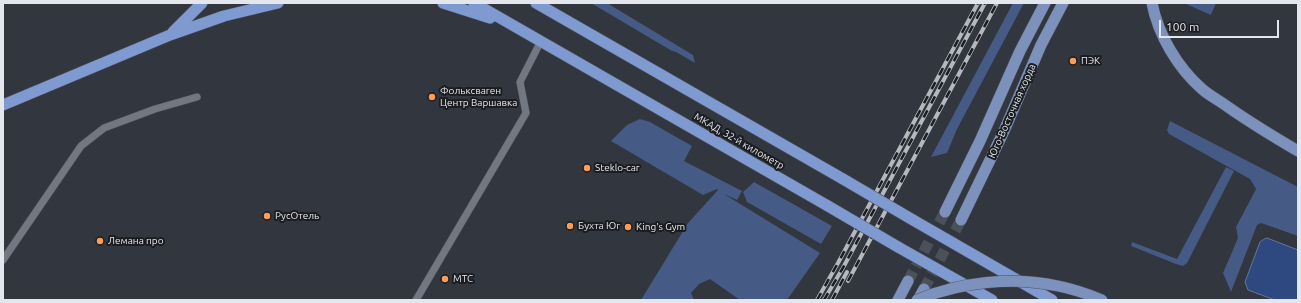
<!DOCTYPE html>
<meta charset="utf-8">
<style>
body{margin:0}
#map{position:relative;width:1301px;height:303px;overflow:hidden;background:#31363f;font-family:Ubuntu,sans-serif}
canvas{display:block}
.frame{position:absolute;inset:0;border:4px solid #e3e6ec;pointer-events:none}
.scale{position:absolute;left:1159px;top:20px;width:120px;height:18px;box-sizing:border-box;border:2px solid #e3e6ec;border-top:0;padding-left:5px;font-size:12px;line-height:14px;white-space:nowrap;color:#e3e6ec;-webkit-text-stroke:3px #1b1d21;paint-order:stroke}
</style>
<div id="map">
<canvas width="1301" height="303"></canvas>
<div class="frame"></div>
<div class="scale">100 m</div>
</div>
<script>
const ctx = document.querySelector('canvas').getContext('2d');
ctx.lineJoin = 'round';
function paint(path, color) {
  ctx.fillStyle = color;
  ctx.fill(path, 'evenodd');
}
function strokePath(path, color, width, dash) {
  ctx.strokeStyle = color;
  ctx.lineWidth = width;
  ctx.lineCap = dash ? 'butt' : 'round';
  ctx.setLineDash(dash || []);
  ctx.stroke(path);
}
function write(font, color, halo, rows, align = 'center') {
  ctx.font = font + ' Ubuntu,sans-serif';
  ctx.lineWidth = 4;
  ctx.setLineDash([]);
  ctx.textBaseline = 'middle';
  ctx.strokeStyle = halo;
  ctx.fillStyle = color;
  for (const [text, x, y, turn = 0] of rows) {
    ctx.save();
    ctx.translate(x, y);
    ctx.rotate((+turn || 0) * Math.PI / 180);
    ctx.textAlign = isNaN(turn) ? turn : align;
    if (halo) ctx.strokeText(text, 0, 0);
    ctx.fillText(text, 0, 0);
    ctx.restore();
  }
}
paint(new Path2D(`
 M591,3H607L693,55L695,63L676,52L672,51Z
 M1013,3H1024L957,129L947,153L931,157Z
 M1184,3H1216L1211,15Z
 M640,119L650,122L692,146L684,161L742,191L737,200L724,194L820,253L787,300H740L710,279L699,284L691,293L694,300H641L688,223L718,190L717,189L703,195L611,141L627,125Z
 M1170,121L1298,187V236L1261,223L1257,225L1231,292L1223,273L1238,238L1236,227L1256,189L1250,179L1169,134L1167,130Z
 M1226,167L1234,171L1187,263L1183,266L1176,264L1131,246L1132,242L1177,259Z
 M754,182L832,226L821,244L747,202L743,192Z`), '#455a84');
const water = new Path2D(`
 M1267,238L1298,250V300H1275L1248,290L1245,282L1260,242Z`);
paint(water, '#2e4880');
strokePath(water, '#6477a0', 1);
strokePath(new Path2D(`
 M908,281L945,212
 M924,289L961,220`), '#4c5059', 11, [11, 5.5]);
const minor = new Path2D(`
 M3,260L81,146L104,128L155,109L197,97
 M416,300L526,113L520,82L541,41`);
const primary = new Path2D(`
 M1152,3C1158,35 1178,68 1202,89C1210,96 1220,101 1228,107C1251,123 1274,137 1298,151
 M945,212L980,141L1020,51L1045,3
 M961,220L1004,131L1041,45L1063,3
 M898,300L908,281
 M918,300L924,289`);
const trunk = new Path2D(`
 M443,3L490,18
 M474,3L828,206
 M536,3L843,179
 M173,32L202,3
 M3,105L170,35L224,16L278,3
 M913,220L1052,300
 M898,247L992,300`);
strokePath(minor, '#4e5159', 8);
strokePath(primary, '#4e5159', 12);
strokePath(trunk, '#4e5159', 12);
strokePath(minor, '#727782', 7);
strokePath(primary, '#7c91bc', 11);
strokePath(trunk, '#7f9ad0', 11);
const rail = new Path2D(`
 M848,281L997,3
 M817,300L838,263L978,3
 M824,300L844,266L985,3
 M832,300L847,272`);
strokePath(rail, '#b5b8bf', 4);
strokePath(rail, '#1b1d21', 2.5, [8]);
const primaryBridge = new Path2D(`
 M917,300C960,282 1013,276 1058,286C1073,289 1088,294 1102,300`);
const trunkBridge = new Path2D(`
 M843,179L913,220
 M828,206L898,247`);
strokePath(primaryBridge, '#4e5159', 12, []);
strokePath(trunkBridge, '#4e5159', 12, []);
strokePath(primaryBridge, '#7c91bc', 11);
strokePath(trunkBridge, '#7f9ad0', 11);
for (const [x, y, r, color] of [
 [1073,61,4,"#fd9c56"],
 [432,97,4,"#fd9c56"],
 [587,168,4,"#fd9c56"],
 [267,216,4,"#fd9c56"],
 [570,226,4,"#fd9c56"],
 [628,227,4,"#fd9c56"],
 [100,241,4,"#fd9c56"],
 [445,279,4,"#fd9c56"]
]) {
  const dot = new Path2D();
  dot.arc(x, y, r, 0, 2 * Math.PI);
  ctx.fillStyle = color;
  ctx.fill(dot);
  strokePath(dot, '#1b1d21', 1.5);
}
write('10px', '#e3e6ec', '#1b1d21', [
 ["ПЭК",1081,61],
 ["Фольксваген",440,91],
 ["Центр Варшавка",440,103],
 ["Steklo-car",595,168],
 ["РусОтель",275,216],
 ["Бухта Юг",578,226],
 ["King's Gym",636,227],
 ["Лемана про",108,241],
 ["МТС",453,279]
], 'left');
write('10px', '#e3e6ec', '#1b1d21', [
 ["Юго-Восточная хорда",1012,111,-66],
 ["МКАД, 32-й километр",739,141,30]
]);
</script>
